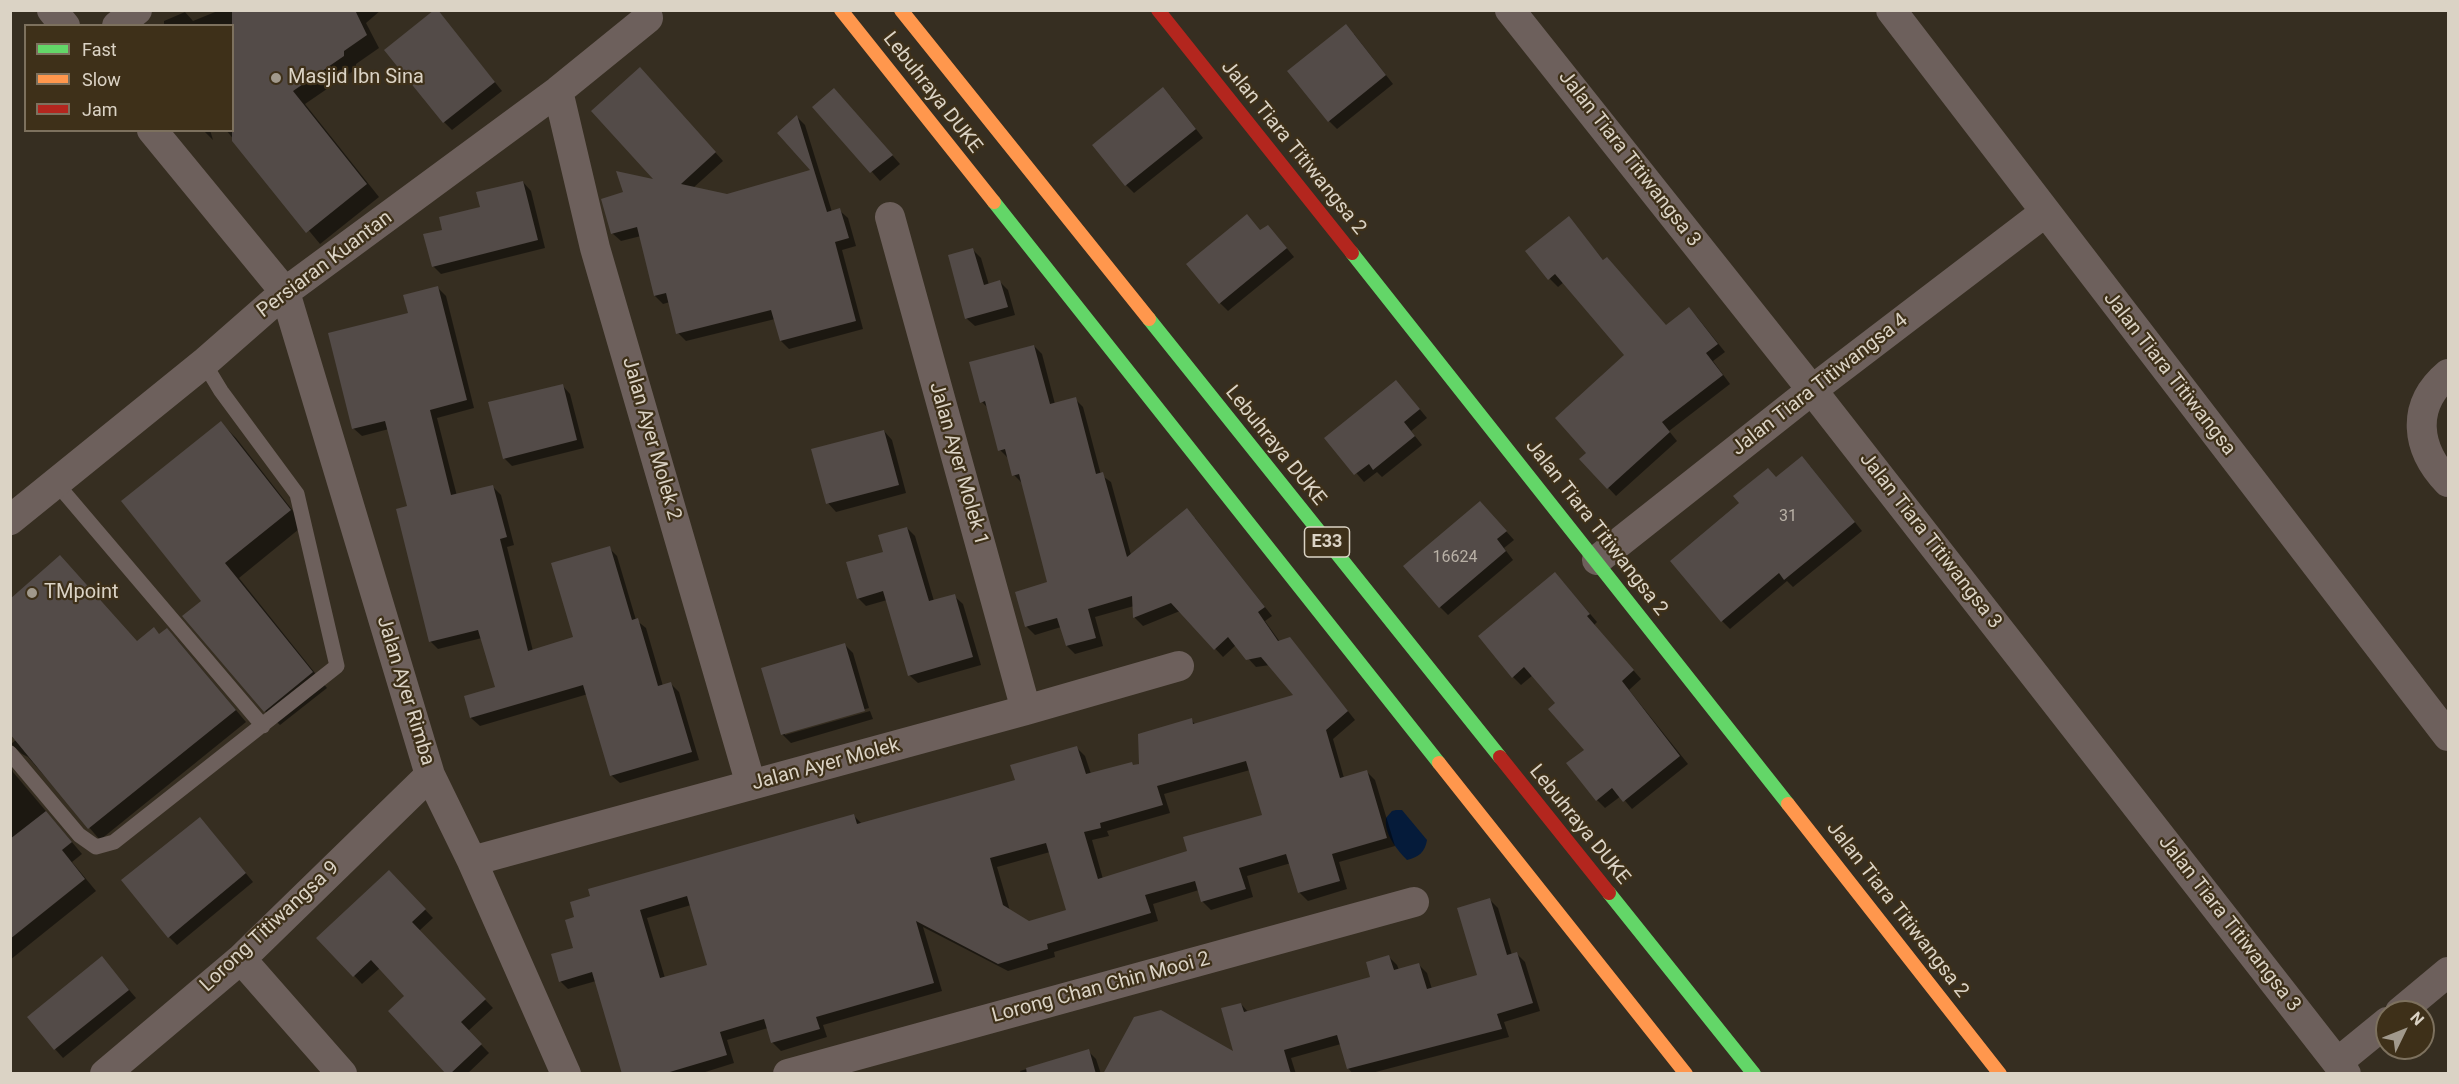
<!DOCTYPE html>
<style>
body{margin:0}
#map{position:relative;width:2459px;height:1084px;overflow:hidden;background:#362e21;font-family:Roboto,sans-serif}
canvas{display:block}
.frame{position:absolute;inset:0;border:12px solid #dbd3c5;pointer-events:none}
.legend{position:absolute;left:24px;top:24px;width:210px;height:108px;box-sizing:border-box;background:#3e3019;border:2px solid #7d715e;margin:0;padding:8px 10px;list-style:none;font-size:18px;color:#dbd3c5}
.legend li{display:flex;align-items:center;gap:12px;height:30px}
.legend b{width:30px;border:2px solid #7d715e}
.north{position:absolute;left:2375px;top:1000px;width:60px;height:60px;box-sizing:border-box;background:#3e3019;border:2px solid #7d715e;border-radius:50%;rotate:47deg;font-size:16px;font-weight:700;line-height:24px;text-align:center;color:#dbd3c5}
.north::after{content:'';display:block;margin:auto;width:21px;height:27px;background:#a1998c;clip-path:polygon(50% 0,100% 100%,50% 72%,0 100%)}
</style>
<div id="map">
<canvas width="2459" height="1084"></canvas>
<div class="frame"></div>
<ul class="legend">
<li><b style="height:8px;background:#63d668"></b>Fast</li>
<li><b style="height:8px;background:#ff974d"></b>Slow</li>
<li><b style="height:8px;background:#b3261e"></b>Jam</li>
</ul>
<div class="north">N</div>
</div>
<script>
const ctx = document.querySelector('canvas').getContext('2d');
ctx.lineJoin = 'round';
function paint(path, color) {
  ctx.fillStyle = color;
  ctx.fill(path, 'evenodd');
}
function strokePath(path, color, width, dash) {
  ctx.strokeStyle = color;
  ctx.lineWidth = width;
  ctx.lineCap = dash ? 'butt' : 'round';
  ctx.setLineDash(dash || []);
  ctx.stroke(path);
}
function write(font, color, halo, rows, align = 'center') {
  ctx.font = font + ' Roboto,sans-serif';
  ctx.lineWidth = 4.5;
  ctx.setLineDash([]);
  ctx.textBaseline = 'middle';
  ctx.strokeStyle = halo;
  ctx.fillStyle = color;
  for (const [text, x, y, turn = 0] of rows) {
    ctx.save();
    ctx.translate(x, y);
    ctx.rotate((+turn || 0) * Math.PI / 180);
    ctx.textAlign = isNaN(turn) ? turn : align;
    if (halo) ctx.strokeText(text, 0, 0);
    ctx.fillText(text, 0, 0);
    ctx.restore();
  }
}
paint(new Path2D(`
 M1396,810H1402L1427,840C1425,852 1419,857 1407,860C1397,850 1384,834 1386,818L1392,811Z`), '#051b3a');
paint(new Path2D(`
 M220,10H381L366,23L379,48L356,64V69L305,104L379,197L320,244L226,130H232V26H164V21L185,12L193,21Z
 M444,19L502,91L452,130L444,122Z
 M1354,34L1393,84L1337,129L1329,121Z
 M648,77L723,161L693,188L728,195L812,171L797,117L805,125L832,212L839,210L848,218L856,246L842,250L863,329L789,349L781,341L775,319L686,341L678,333L670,302L663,304L655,296L641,236L621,241L612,233L657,181Z
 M1171,97L1203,138L1134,193L1126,185Z
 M842,98L900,164L880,181L815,107Z
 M203,130H210L213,140Z
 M523,182L531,191L545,248L441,274L433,266L444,231Z
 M1569,218L1604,261L1666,327L1689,309L1697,317L1725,352L1713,361L1730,384L1669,431L1677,441L1616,496L1581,459L1588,453L1627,355L1564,282L1558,287L1550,279Z
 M1261,232L1276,235L1294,257L1228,311L1220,303Z
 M973,250L981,258L989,285L1000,282L1008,290L1015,315L975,326L966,318Z
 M438,288L446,296L474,408L437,418L457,496L493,487L501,495L514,545L507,547L533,651L575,638L609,548L617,556L636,620L646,628L663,686L671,684L679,692L699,760L620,783L611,775L588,694L480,726L471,718L465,697L497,688L482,638L438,649L430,641L408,507L389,429L362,436L353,428L409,314Z
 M1034,346L1042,354L1055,404L1075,399L1083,407L1101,475L1111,482L1131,555L1195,518L1272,616L1265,621L1280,642L1298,648L1355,720L1333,739L1344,778L1367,772L1375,780L1395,846L1339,862L1347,889L1308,901L1299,892L1291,863L1247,876L1253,897L1211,910L1202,901L1199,890L1153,904L1158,921L1054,952L1055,957L1008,971L923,927L942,991L823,1025L827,1037L781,1051L772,1042L768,1028L727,1040L734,1063L699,1074H623L596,981L568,989L560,981L575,949L567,921L854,816L862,824L1017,781L1077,748L1085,756L1091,774L1141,766L1191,720L1196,725L1296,696L1270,665L1256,667L1236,645L1223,657L1180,611L1143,626L1135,618L1134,606L1095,617L1103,646L1075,654L1067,646L1061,627L1035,635L1027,627L1017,593L1049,583L1022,483L1014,475L1008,458L1000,450L989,409L982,402ZM1250,770L1263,816L1189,852L1103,879L1092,840L1109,836L1107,831L1170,813L1164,794ZM1050,852L1068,911L1028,923L1010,911L997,867ZM691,905L709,966L665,978L647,918Z
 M562,385L570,394L584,448L512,466L504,458Z
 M1404,390L1427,418L1411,431L1422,445L1382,477L1377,472L1364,482L1326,438Z
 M221,423L236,438L304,525L239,578L327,688L280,725L265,711L203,601Z
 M884,431L892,440L906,493L836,512L828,503Z
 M1810,466L1862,531L1793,587L1787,581L1730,629L1722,621L1777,479Z
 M1488,511L1514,540L1504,548L1513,560L1448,615L1440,607Z
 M907,528L915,536L934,601L954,596L963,604L981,665L918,683L909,675L887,600L866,606L858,598L885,553Z
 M1563,582L1597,622L1594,625L1641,679L1629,690L1688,764L1632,809L1621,796L1605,808L1597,800L1568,764L1586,750L1557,703L1533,675L1521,685L1513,677Z
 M160,635L178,641L246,722L100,840L28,757L22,754L11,744L137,643Z
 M845,645L853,653L869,708L785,732V735L870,711L873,719L791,743L782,734Z
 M10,762L13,772L82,854L72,862L96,891L10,960Z
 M208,827L253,882L177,945L169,937Z
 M389,872L433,918L419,931L493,1008L468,1031L489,1053L467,1074H448L406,996L380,968L362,984L319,938Z
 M1490,900L1498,908L1512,955L1517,954L1525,962L1540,1011L1504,1022L1509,1037L1368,1074H1353L1348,1068L1341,1044L1291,1058L1296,1074H1241L1237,1058L1241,1004L1249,1013L1372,978L1389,957L1397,965L1399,970L1419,965L1427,973L1432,989L1479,976Z
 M102,958L136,998L63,1058L55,1049Z
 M1088,1051L1096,1059L1101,1074H1021L1020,1071Z`), '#0007');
paint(new Path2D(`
 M232,10H355L367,35L344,51V56L293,91L367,184L306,233L232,141Z
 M434,10H438L495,82L443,123L384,50Z
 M1346,24L1386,75L1328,122L1287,71Z
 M640,67L716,152L681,184L727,194L810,170L777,133L797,115L827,212L840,208L849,238L835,242L856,321L780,341L771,310L676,334L666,293L654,296L637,227L611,234L601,199L623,192L616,171L653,179L591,111Z
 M1163,87L1196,129L1125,186L1092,145Z
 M834,88L893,155L870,173L812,107Z
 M523,181L538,240L432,267L423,234L442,230L439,217L480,207L476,192Z
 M1247,214L1260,230L1268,225L1287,248L1219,304L1186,264Z
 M1569,216L1603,260L1607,257L1666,325L1689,307L1718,344L1706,353L1723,375L1662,422L1670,432L1607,489L1579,459L1586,453L1555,418L1624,355L1555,274L1548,280L1525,251Z
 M973,248L984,285L1000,280L1008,307L965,319L948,255Z
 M438,286L467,400L430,410L451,495L493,485L507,537L500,539L528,651L573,637L551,563L610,546L632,620L638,618L658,686L671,682L692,752L610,776L583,685L470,718L464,696L495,687L478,630L429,642L396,509L407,506L385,421L352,429L328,333L408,313L403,295Z
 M1034,345L1050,404L1076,397L1096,474L1103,472L1127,557L1187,508L1265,607L1258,612L1278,641L1290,637L1348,711L1326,730L1340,778L1367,770L1387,838L1332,854L1340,881L1298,893L1286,854L1239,868L1246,889L1201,902L1195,881L1145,895L1151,913L1047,944L1048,949L998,964L916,921L934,983L816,1017L820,1029L771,1043L764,1019L720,1032L727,1055L663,1074H622L592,972L559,982L551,954L573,948L565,920L574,917L570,902L590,896L588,889L854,814L857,824L1015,780L1010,765L1077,746L1086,774L1132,762L1133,765L1139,764L1138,734L1192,718L1193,724L1293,695L1261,657L1246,660L1228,637L1214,650L1171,603L1133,618L1132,596L1088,609L1096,638L1066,646L1057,618L1025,627L1015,592L1047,582L1019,474L1012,476L1005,449L998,451L985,401L980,403L969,362ZM1246,761L1262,815L1183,837L1187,851L1098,879L1084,832L1101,828L1100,823L1163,805L1157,786ZM1046,843L1066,910L1029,921L1003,905L990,858ZM687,896L707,965L660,978L640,910Z
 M1396,380L1420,409L1404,422L1415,436L1373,470L1369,464L1354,475L1324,438Z
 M563,384L577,440L503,459L488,402Z
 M221,421L291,510L225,563L313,672L264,712L182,616L201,601L121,501Z
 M884,430L899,485L826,504L811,449Z
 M1802,456L1855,522L1784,580L1779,573L1721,622L1670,561L1739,503L1733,496L1768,468L1776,477Z
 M1480,501L1507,531L1497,539L1506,551L1439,608L1403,566Z
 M907,527L929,601L955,594L973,657L908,676L883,591L857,599L846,562L883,552L878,535Z
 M60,555L137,641L154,627L159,634L167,628L236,710L88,829L10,734V599Z
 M1555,572L1590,614L1587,616L1634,670L1622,681L1680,756L1623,802L1612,788L1596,801L1566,763L1584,750L1548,709L1555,703L1524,667L1512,678L1478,636Z
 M845,643L865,711L781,735L761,668Z
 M46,811L72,842L62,850L85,879L10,939V839Z
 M200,817L246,873L168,938L121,880Z
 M389,870L426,909L412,922L486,999L461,1022L482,1044L450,1074H446L388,1011L404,996L371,960L353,977L316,938Z
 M1490,898L1507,955L1517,952L1533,1003L1497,1014L1502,1029L1347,1069L1337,1035L1284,1050L1291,1074H1103L1134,1017L1161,1010L1233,1051L1221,1008L1241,1003L1244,1012L1370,977L1366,962L1389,955L1394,970L1419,963L1427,989L1477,975L1457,908Z
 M102,956L129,990L54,1050L27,1017Z
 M1089,1049L1096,1074H1027L1026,1068Z`), '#534b48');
strokePath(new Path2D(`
 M57,484L263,726
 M10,753L79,835L96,847L114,842L337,666L297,494L221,391L204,363`), '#6d605c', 15);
strokePath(new Path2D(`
 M52,10L65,26
 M1510,10L1812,390L2346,1074
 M1891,10L2448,736
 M117,26L137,10
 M558,91L595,248L751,785
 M152,130L285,292L430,775L472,861L566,1074
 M890,217L1026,710
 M2448,374C2410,406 2416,449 2448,482
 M10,520L204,363L285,292L558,91L648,18
 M1597,560L1812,390L2044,213
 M472,861L1026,710L1179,666
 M241,959L342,1074
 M2400,1012L2448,972
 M2338,1062L2387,1022
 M105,1074L241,959L430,775
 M788,1074L1414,902`), '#6d605c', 30);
strokePath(new Path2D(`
 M994,202L1439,763
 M1352,253L1788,804
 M1149,319L1500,757
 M1609,893L1754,1074`), '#63d668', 14);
strokePath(new Path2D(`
 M841,10L994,202
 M901,10L1149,319
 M1439,763L1686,1074
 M1788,804L2000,1074`), '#ff974d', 14);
strokePath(new Path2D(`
 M1158,10L1352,253
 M1500,757L1609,893`), '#b3261e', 14);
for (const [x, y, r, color] of [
 [276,78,6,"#a1998c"],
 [32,593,6,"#a1998c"]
]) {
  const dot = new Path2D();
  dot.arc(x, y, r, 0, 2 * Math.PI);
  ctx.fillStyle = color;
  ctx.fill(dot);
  strokePath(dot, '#3e3019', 2);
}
write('16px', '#b9b1a6', null, [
 ["31",1788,517],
 ["16624",1455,558]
]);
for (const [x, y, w] of [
 [1327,542,45]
]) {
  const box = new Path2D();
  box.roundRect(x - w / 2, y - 15, w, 30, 4.5);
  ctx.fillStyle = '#3e3019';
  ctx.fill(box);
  strokePath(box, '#dbd3c5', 1.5);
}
write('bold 18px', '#dbd3c5', null, [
 ["E33",1327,542]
]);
write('20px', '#dbd3c5', '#3e3019', [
 ["Masjid Ibn Sina",288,78],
 ["TMpoint",44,593]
], 'left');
write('20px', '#dbd3c5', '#3e3019', [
 ["Lebuhraya DUKE",932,93,52],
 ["Jalan Tiara Titiwangsa 2",1293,148,51],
 ["Jalan Tiara Titiwangsa 3",1629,159,52],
 ["Persiaran Kuantan",325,265,-37],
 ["Jalan Tiara Titiwangsa",2169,374,52],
 ["Jalan Tiara Titiwangsa 4",1820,385,-38],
 ["Jalan Ayer Molek 2",651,439,74],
 ["Lebuhraya DUKE",1275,446,51],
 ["Jalan Ayer Molek 1",958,464,74],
 ["Jalan Tiara Titiwangsa 2",1596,528,52],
 ["Jalan Tiara Titiwangsa 3",1930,541,52],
 ["Jalan Ayer Rimba",405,691,73],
 ["Jalan Ayer Molek",826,765,-15],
 ["Lebuhraya DUKE",1579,825,51],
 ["Jalan Tiara Titiwangsa 2",1897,910,52],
 ["Jalan Tiara Titiwangsa 3",2229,924,52],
 ["Lorong Titiwangsa 9",270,927,-43],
 ["Lorong Chan Chin Mooi 2",1101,988,-15]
]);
</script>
